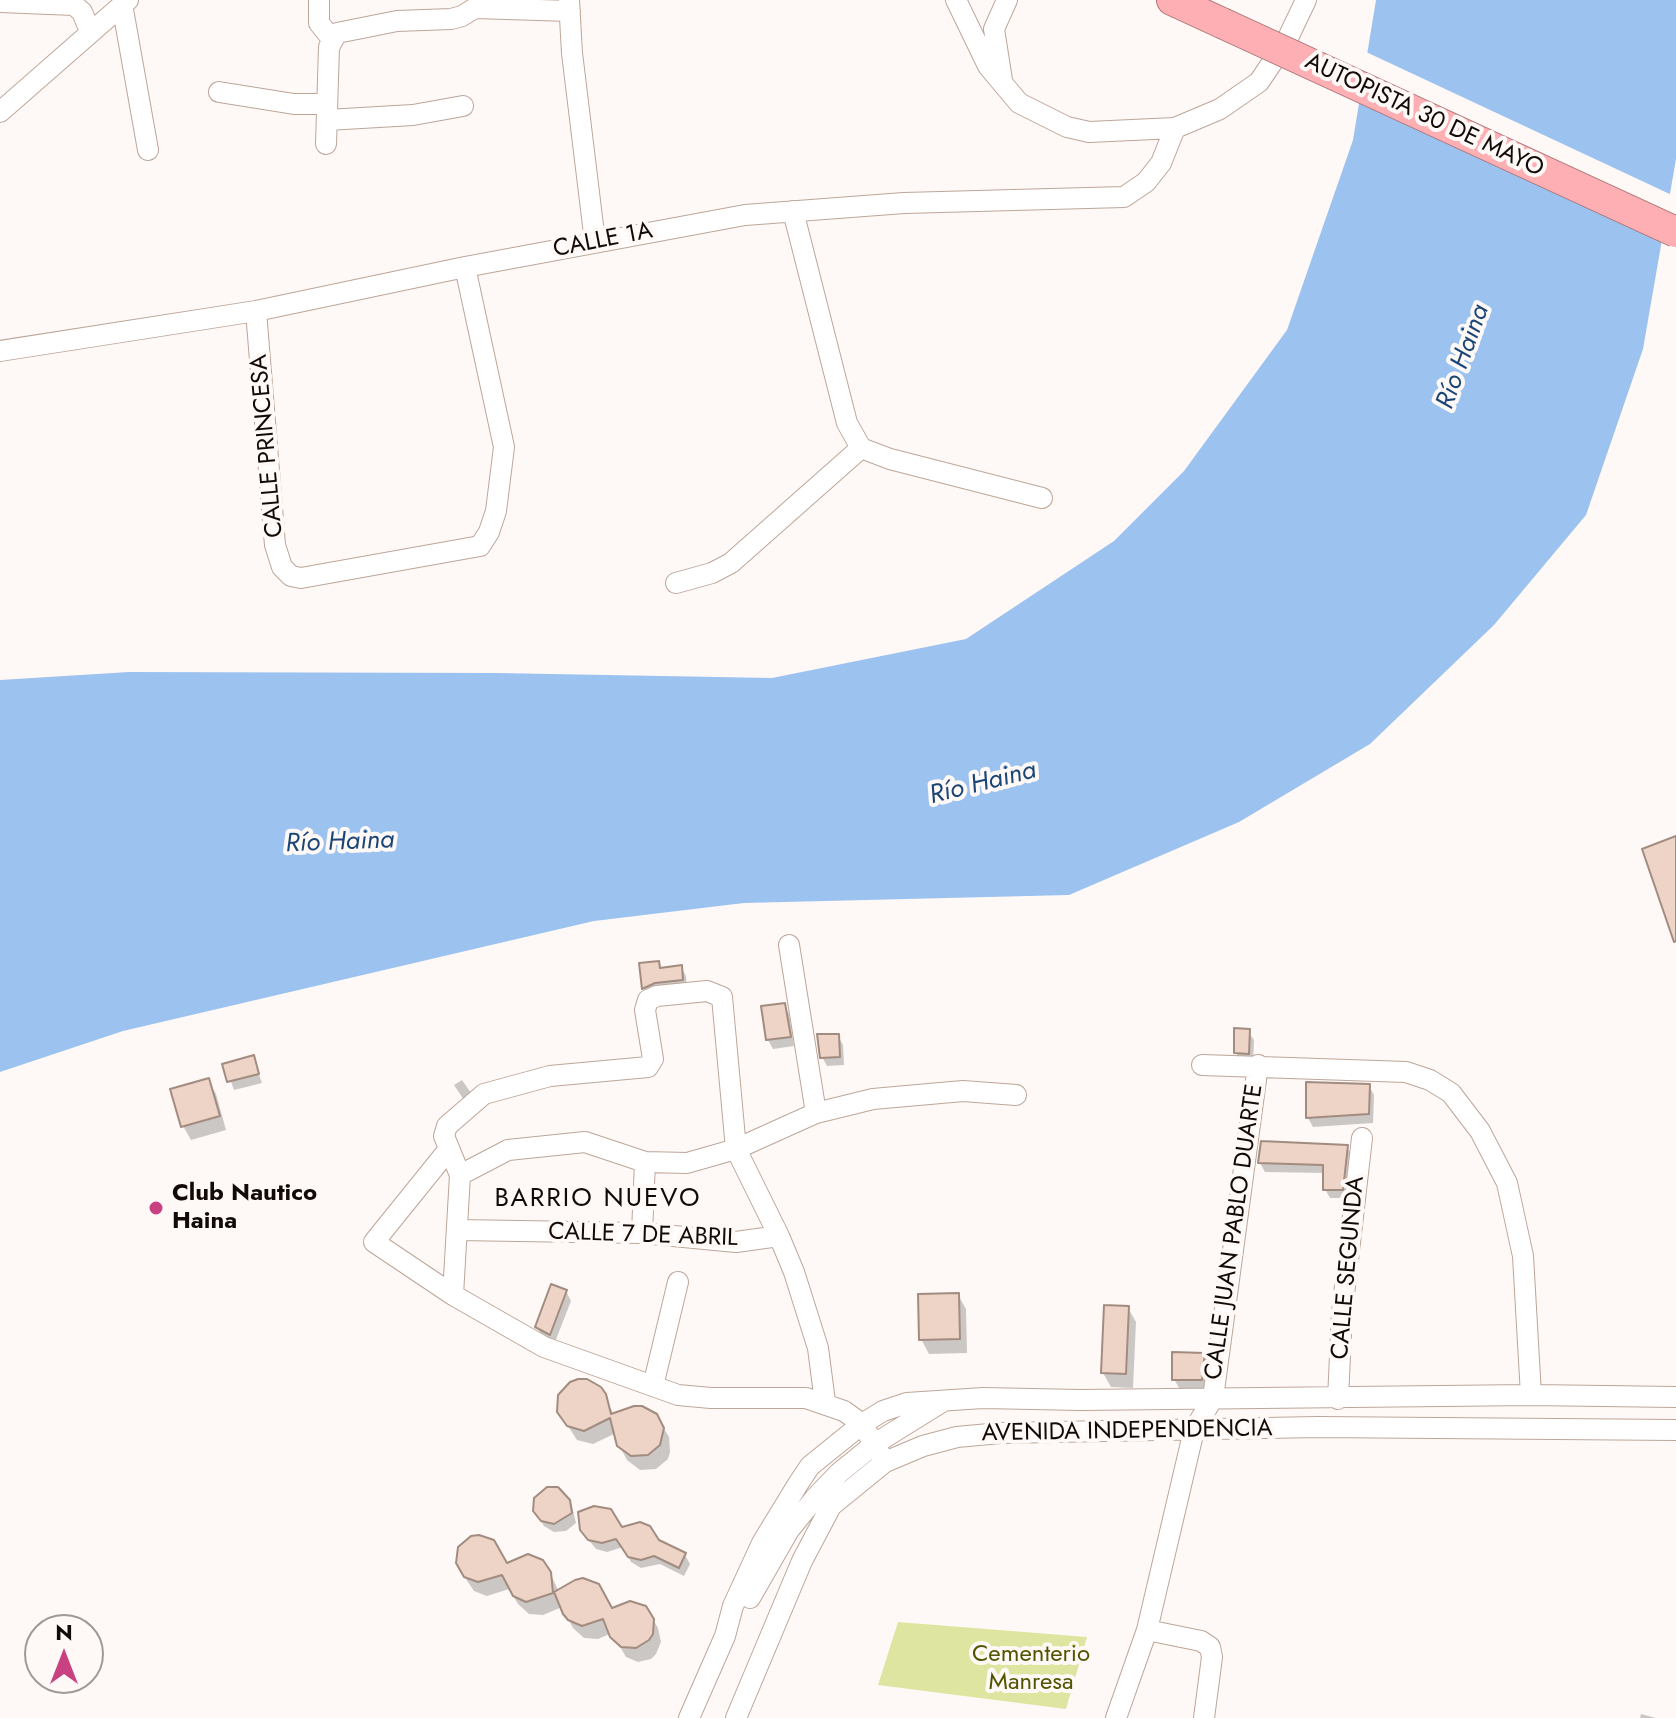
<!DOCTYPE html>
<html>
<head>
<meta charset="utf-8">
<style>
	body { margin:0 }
	#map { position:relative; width:1676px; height:1718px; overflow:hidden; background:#fef9f6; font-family:Jost,sans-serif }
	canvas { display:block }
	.north { position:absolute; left:24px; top:1614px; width:80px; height:80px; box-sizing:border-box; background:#fef9f6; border:2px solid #a09996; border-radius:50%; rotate:0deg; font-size:22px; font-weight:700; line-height:32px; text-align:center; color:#120a06 }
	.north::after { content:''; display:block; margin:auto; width:28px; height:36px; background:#c84181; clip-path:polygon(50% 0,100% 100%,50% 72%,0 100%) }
</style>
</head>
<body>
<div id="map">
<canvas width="1676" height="1718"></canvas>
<div class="north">N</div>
</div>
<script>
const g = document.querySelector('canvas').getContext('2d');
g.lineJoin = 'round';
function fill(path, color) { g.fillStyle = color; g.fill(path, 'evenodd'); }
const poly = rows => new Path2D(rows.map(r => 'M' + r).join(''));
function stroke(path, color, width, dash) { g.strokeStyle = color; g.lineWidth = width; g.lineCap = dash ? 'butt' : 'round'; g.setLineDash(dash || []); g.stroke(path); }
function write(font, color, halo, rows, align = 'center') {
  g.font = font + ' Jost,sans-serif'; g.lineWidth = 8; g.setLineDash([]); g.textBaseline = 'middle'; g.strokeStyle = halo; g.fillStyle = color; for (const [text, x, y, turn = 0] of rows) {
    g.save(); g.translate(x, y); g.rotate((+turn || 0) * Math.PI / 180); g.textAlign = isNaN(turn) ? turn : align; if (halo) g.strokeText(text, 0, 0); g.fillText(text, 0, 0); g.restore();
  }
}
fill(poly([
	[898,1622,1087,1637,1066,1709,878,1685]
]), '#dee5a1');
fill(poly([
	[1376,0,1676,0,1676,159,1643,349,1586,515,1494,625,1370,744,1239,822,1069,895,744,903,594,921,123,1031,0,1072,0,680,129,672,497,673,772,678,966,639,1114,541,1184,471,1287,330,1353,140]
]), '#9cc2f0');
fill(poly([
	[1364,51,1674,196,1666,240,1356,95]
]), '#fef9f6');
fill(poly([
	[658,963,662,970,681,967,686,976,687,989,649,997,644,988],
	[784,1005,789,1014,794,1046,773,1049,768,1040],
	[1248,1031,1254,1040,1253,1062,1241,1062,1236,1053],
	[838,1036,843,1045,844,1065,827,1066,822,1057],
	[253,1058,262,1083,234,1090,225,1065],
	[208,1080,216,1094,226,1130,191,1140,183,1126],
	[462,1080,471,1093,464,1100,454,1085],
	[1369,1086,1374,1095,1373,1123,1313,1127,1308,1118],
	[1347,1147,1352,1156,1347,1198,1330,1198,1325,1189,1325,1173,1265,1172,1260,1163],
	[566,1291,571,1301,555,1342,542,1336,537,1327],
	[958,1295,966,1309,967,1353,929,1354,921,1339],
	[1128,1308,1136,1322,1133,1388,1111,1387,1103,1373],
	[1204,1355,1209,1364,1207,1389,1179,1388,1174,1379],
	[604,1395,614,1415,660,1422,669,1437,670,1452,668,1459,656,1469,640,1470,627,1460,619,1445,616,1433,593,1444,577,1440,568,1426],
	[553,1488,566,1496,572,1506,576,1523,566,1531,554,1532,544,1526,538,1516],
	[622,1530,659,1542,685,1555,690,1564,684,1576,660,1564,641,1568,631,1562,623,1547,607,1552,596,1549,588,1539],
	[508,1565,550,1573,559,1592,602,1591,613,1610,649,1613,658,1628,661,1642,656,1654,651,1659,638,1662,626,1657,612,1633,598,1639,584,1638,573,1628,562,1607,543,1615,529,1614,518,1604,509,1589,487,1596,474,1591,460,1570],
	[1641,1714,1656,1718,1640,1718]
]), '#0003');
const building = poly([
	[1676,836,1676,941,1674,942,1642,849,1676,836],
	[659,961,660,968,682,965,683,980,655,983,642,989,639,963,659,961],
	[785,1003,791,1037,766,1040,761,1006,785,1003],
	[1234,1028,1250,1029,1249,1054,1234,1053,1234,1028],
	[817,1034,839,1034,840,1057,820,1058,817,1034],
	[254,1055,259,1074,227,1082,222,1064,254,1055],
	[209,1078,220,1116,181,1127,170,1089,209,1078],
	[1306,1082,1370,1084,1369,1114,1306,1118,1306,1082],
	[1261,1141,1348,1145,1343,1190,1323,1190,1323,1165,1258,1163,1261,1141],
	[551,1284,567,1290,550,1335,535,1327,551,1284],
	[959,1293,960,1339,919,1340,918,1294,959,1293],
	[1104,1305,1129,1306,1126,1374,1101,1373,1104,1305],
	[1172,1352,1205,1353,1202,1380,1172,1380,1172,1352],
	[578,1379,587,1379,601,1387,606,1394,611,1414,634,1406,642,1406,657,1414,664,1428,660,1445,648,1455,631,1456,617,1446,610,1418,584,1431,567,1426,557,1412,558,1395,570,1382,578,1379],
	[547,1487,558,1487,570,1500,572,1513,554,1524,541,1521,533,1511,534,1498,547,1487],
	[594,1506,611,1509,622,1527,640,1522,650,1526,659,1540,686,1553,679,1568,654,1556,641,1560,628,1557,616,1539,602,1543,588,1540,580,1530,578,1512,594,1506],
	[479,1535,494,1540,507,1563,528,1554,543,1560,551,1572,553,1593,526,1602,513,1596,502,1575,478,1582,464,1577,456,1563,458,1547,471,1536,479,1535],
	[583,1578,599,1584,612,1608,630,1601,646,1606,654,1619,653,1634,649,1640,636,1648,621,1647,610,1637,603,1619,582,1626,568,1620,563,1614,554,1592,575,1580,583,1578]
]);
fill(building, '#edd4c6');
stroke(building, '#a28b7f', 2);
const minor = poly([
	[319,0,319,23,331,38],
	[569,0,572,53,595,242],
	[956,0,988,66,1019,103,1067,127,1089,132,1175,128,1220,109,1259,82,1286,42,1306,0],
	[0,2,74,5,82,12,90,31],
	[122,4,148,150],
	[1002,80,994,29,1007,0],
	[219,92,294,104,327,104],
	[0,112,128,0],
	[327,120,413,115,463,106],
	[326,144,329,47,337,33,397,21,451,19,462,16,475,8,570,11],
	[793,211,847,423,861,448,890,459,1042,498],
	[256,311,275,545,282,567,291,576,301,578,480,546,489,532,496,511,504,447,465,267],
	[0,351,256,311,465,267,745,215,904,203,1124,197,1146,182,1161,163,1175,128],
	[676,583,712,573,731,563,861,448],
	[789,945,816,1113],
	[1202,1065,1406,1072,1430,1080,1451,1093,1480,1131,1507,1183,1523,1256,1531,1395],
	[449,1149,374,1242,453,1295,544,1347,678,1395,711,1398,806,1398,844,1411,862,1424,885,1462],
	[460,1175,508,1150,585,1142,645,1162,687,1163,736,1149,816,1113,873,1099,963,1091,1016,1095],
	[458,1230,642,1233,736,1242,779,1236],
	[642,1233,645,1162],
	[453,1295,460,1175,444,1136,447,1126,484,1094,550,1076,648,1067,653,1059,645,1010,648,1000,657,996,707,991,722,997,736,1149,779,1236,794,1272,818,1348,825,1402],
	[653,1386,678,1282],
	[1338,1399,1342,1312,1362,1138],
	[750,1598,789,1530,815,1498,839,1473,876,1443,942,1402],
	[1147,1630,1201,1641,1210,1647,1212,1657,1204,1718],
	[689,1718,725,1636,733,1606,762,1543,798,1484,810,1466,862,1424,883,1411,907,1403,983,1398,1080,1400,1531,1395,1676,1397],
	[736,1718,802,1561,831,1506,885,1462,923,1446,957,1437,1000,1433,1318,1427,1676,1430],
	[1116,1718,1147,1630,1194,1430,1213,1398,1258,1065]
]);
const highway = poly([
	[1172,0,1222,23]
]);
stroke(minor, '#bda699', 22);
stroke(highway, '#ab7576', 32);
stroke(minor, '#fff', 20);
stroke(highway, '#fdafb3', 30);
const highwayBridge = poly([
	[1222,23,1676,232]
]);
stroke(highwayBridge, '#ab7576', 32, []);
stroke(highwayBridge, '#fdafb3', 30);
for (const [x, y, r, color] of [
	[156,1208,8,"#c84181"]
]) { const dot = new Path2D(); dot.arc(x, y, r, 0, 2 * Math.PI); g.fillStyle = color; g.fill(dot); stroke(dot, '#fef9f6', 3); }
write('24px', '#120a06', '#fef9f6', [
	["AUTOPISTA 30 DE MAYO",1424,116,25],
	["CALLE 1A",603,241,-11],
	["CALLE PRINCESA",268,446,-95],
	["CALLE JUAN PABLO DUARTE",1235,1232,-82],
	["CALLE 7 DE ABRIL",643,1236,2],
	["CALLE SEGUNDA",1349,1268,-85],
	["AVENIDA INDEPENDENCIA",1127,1432,-1]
]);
write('bold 24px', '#120a06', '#fef9f6', [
	["Club Nautico",172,1194],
	["Haina",172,1222]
], 'left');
write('24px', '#515501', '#fef9f6', [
	["Cementerio",1031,1655],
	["Manresa",1031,1683]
]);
write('italic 26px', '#1b4576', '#fef9f6', [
	["Río Haina",1464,357,-70],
	["Río Haina",983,784,-14],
	["Río Haina",340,843,-2]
]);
g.letterSpacing = '2px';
write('26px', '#120a06', '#fef9f6', [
	["BARRIO NUEVO",598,1200]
]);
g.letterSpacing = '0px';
</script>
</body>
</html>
